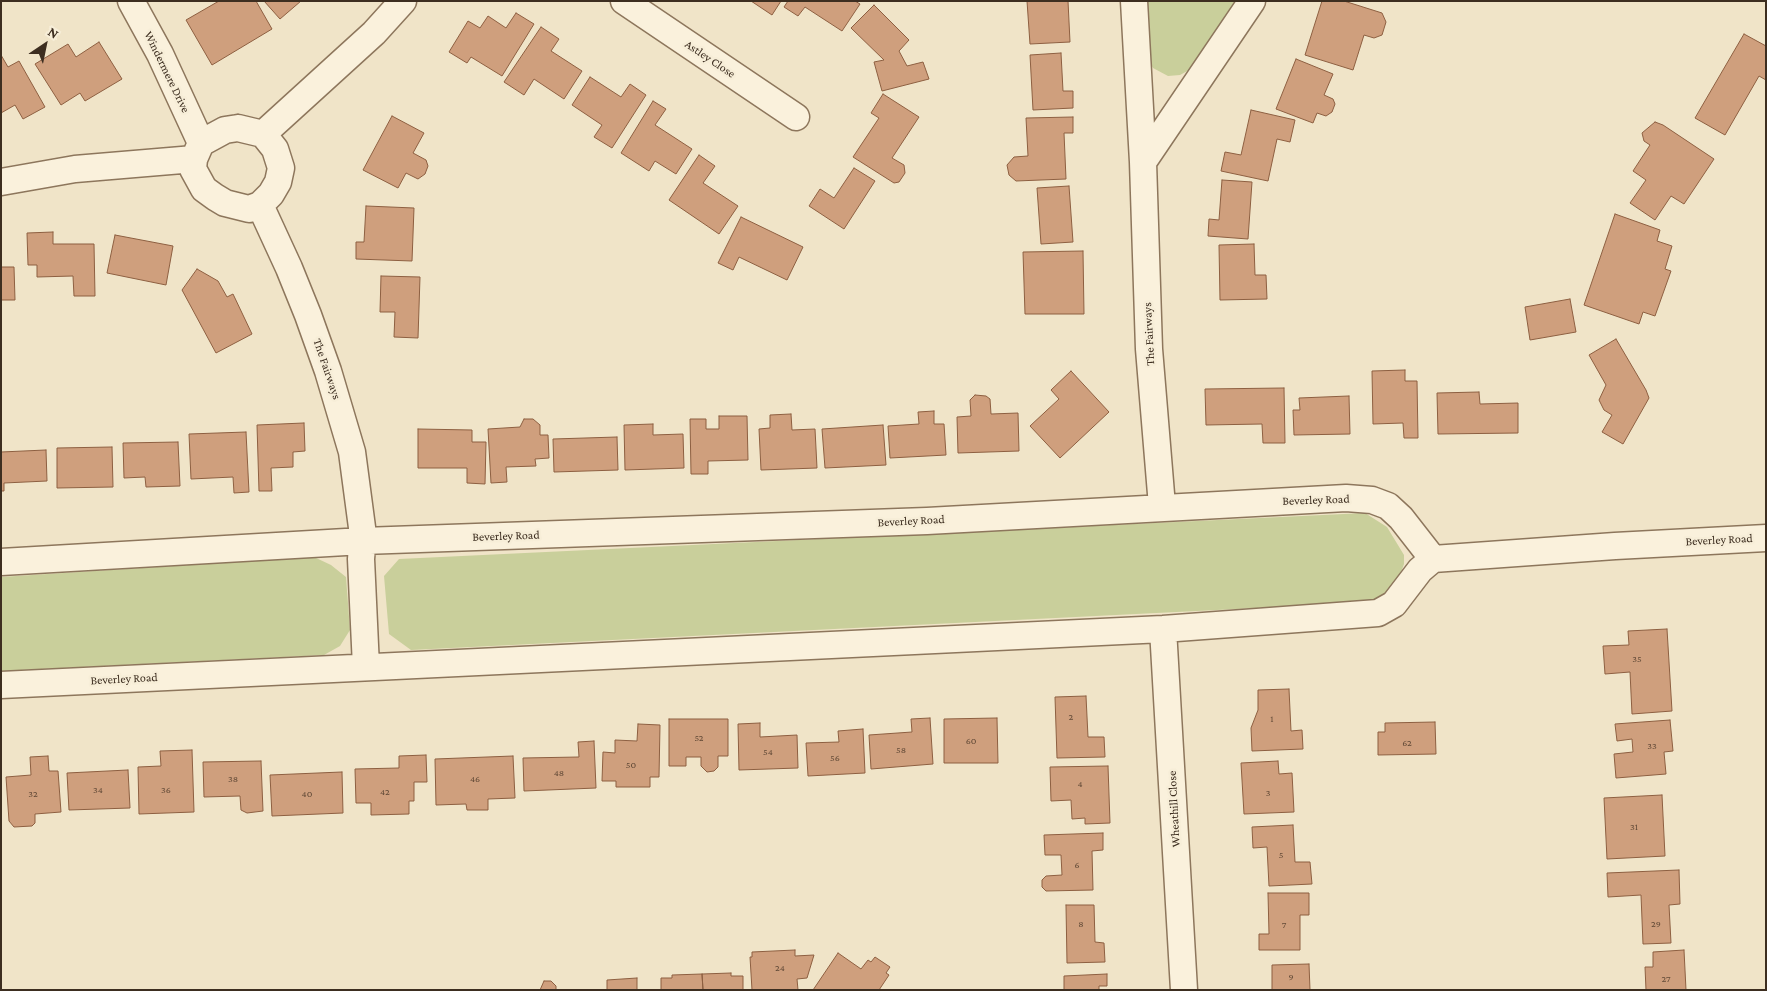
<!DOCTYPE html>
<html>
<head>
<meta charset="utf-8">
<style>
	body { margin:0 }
	#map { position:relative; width:1767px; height:991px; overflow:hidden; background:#f0e4c8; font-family:"Crimson Pro",serif }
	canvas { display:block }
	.frame { position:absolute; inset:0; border:2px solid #3d2e20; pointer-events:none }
	.north { position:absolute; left:20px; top:20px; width:50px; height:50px; -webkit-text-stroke:4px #f7eed8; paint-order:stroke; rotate:34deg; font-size:14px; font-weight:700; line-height:20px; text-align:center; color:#3d2e20 }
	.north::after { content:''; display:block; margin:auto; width:18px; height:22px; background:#3d2e20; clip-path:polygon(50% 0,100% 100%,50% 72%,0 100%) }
</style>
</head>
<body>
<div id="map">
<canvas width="1767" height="991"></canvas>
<div class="frame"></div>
<div class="north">N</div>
</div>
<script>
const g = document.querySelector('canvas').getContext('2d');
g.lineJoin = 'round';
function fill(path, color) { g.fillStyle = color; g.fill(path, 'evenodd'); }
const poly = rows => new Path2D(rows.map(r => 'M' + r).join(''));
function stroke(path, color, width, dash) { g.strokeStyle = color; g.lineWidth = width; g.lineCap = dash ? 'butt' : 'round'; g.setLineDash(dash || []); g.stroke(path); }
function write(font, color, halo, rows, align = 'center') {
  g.font = font + ' "Crimson Pro",serif'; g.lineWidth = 5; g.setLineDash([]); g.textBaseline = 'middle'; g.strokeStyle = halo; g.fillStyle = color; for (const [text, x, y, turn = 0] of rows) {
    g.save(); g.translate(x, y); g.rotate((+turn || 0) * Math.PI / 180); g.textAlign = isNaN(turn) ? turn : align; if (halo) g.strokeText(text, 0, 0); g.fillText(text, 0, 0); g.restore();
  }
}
fill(poly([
	[1145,1,1238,1,1191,69,1180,75,1168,76,1153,68,1149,61],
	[1365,513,1387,527,1404,555,1404,564,1397,583,1378,602,411,650,389,634,384,576,399,559],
	[314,557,331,565,346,577,350,630,340,646,324,655,1,671,1,577]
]), '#c9cf9b');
const building = poly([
	[219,1,256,1,272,29,212,65,186,20,219,1],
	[264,1,301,1,280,19,264,1],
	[751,1,781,1,772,15,751,1],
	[788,1,855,1,860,4,842,31,805,7,798,16,784,7,788,1],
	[1027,1,1068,1,1070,42,1030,44,1027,1],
	[1322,1,1344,1,1382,13,1386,22,1382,35,1374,38,1364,35,1353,70,1305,55,1322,1],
	[874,5,909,40,899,51,907,66,923,62,929,79,882,91,874,62,884,60,851,28,874,5],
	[516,13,534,24,502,76,471,57,467,63,449,52,468,21,480,28,488,16,506,28,516,13],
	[541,27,559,39,551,51,582,71,564,99,534,79,524,95,504,82,541,27],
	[1744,34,1766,46,1766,80,1759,76,1725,135,1695,118,1744,34],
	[99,42,122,79,85,101,80,93,61,105,35,64,68,44,76,57,99,42],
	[1061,53,1063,91,1073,91,1073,108,1033,110,1030,55,1061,53],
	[1,55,8,67,19,61,45,107,23,119,15,105,1,113,1,55],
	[1296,59,1333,74,1324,95,1333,99,1335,104,1332,112,1326,116,1317,113,1313,123,1276,109,1296,59],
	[590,77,621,97,630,84,646,95,612,148,594,137,602,125,572,105,590,77],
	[883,94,919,117,892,158,904,165,905,173,899,182,894,183,853,157,879,118,871,113,883,94],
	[653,101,666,109,655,125,692,149,676,174,655,161,649,171,621,153,653,101],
	[1251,110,1295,120,1290,142,1277,139,1268,181,1221,171,1225,152,1241,155,1251,110],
	[392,116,424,133,413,153,426,160,428,166,425,174,418,179,406,173,398,188,363,170,392,116],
	[1073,117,1073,133,1064,133,1066,179,1016,181,1009,175,1007,165,1014,157,1028,156,1026,118,1073,117],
	[1655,122,1663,125,1714,159,1684,204,1671,196,1655,220,1630,203,1646,180,1633,171,1650,145,1644,141,1642,133,1655,122],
	[699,155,715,166,703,183,738,206,719,234,669,200,699,155],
	[854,168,875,181,844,229,809,206,820,189,834,198,854,168],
	[1222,180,1252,182,1248,239,1208,236,1209,219,1219,220,1222,180],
	[1069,186,1073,242,1041,244,1037,188,1069,186],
	[366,206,414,208,412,261,356,259,356,242,364,242,366,206],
	[1615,214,1660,230,1657,241,1672,246,1665,269,1671,271,1655,316,1643,312,1639,324,1584,305,1615,214],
	[741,217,803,247,787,280,739,257,733,270,718,263,741,217],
	[53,232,53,244,94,244,95,296,74,296,73,276,37,277,37,265,28,265,27,233,53,232],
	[115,235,173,246,166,285,107,273,115,235],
	[1254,244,1255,275,1266,275,1267,299,1220,300,1219,245,1254,244],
	[1083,251,1084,314,1025,314,1023,252,1083,251],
	[1,267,14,267,15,300,1,300,1,267],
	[197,269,218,281,227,297,233,294,252,334,216,353,182,290,197,269],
	[381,276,420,277,418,338,394,337,395,312,380,312,381,276],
	[1570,299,1576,332,1530,340,1525,307,1570,299],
	[1616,339,1646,390,1649,398,1623,444,1602,432,1612,415,1604,410,1599,400,1606,385,1589,355,1616,339],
	[1405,370,1405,381,1417,381,1418,438,1404,438,1403,423,1373,424,1372,371,1405,370],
	[1071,371,1109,412,1060,458,1030,426,1059,399,1051,390,1071,371],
	[1284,388,1285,443,1263,443,1262,424,1206,425,1205,389,1284,388],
	[1479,392,1480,404,1518,403,1518,433,1438,434,1437,393,1479,392],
	[975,395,986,396,990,399,991,414,1018,413,1019,451,958,453,957,417,971,416,970,400,975,395],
	[1349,396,1350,434,1294,435,1293,410,1300,410,1299,398,1349,396],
	[934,411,934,424,944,424,946,455,890,458,888,426,919,424,918,412,934,411],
	[791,414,792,430,815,429,817,468,761,470,759,429,770,428,770,415,791,414],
	[719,416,747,416,748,460,708,461,708,474,691,474,690,419,706,419,706,429,719,429,719,416],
	[524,419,533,419,540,425,540,435,548,435,549,458,535,459,536,466,506,467,507,482,491,483,488,429,520,427,524,419],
	[304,423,305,451,293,452,293,467,271,468,272,491,259,491,257,425,304,423],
	[653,424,653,435,683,434,684,468,625,470,624,425,653,424],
	[883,425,886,465,825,468,822,429,883,425],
	[418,429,472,430,472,442,486,442,485,484,467,483,467,468,418,468,418,429],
	[246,432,249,492,234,493,233,477,191,479,189,434,246,432],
	[617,437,618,470,554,472,553,439,617,437],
	[178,442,180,486,146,487,145,477,124,478,123,443,178,442],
	[112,447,113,487,57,488,57,448,112,447],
	[46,450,47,481,4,483,4,491,1,491,1,452,46,450],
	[1667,629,1672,711,1632,714,1630,672,1605,674,1603,646,1629,645,1628,631,1667,629],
	[1289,689,1291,731,1302,730,1303,749,1252,751,1251,728,1258,710,1258,690,1289,689],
	[1086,696,1088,737,1104,737,1105,757,1057,758,1055,697,1086,696],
	[930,718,933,764,871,769,869,735,912,732,911,719,930,718],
	[997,718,998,763,944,763,944,719,997,718],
	[669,719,728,719,728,756,718,756,718,767,714,771,707,772,701,766,701,757,686,757,686,766,669,766,669,719],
	[1670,720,1673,751,1664,752,1666,774,1616,778,1614,754,1633,752,1632,739,1617,741,1615,724,1670,720],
	[1435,722,1436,754,1378,755,1378,732,1385,732,1385,723,1435,722],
	[760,723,760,737,797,735,798,768,739,770,738,724,760,723],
	[638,724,660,725,659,777,650,777,650,787,616,787,616,781,602,781,603,752,615,753,615,740,637,741,638,724],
	[863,729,865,773,808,776,806,743,839,742,838,731,863,729],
	[594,741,596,788,524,791,523,758,579,757,578,742,594,741],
	[192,750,194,812,139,814,138,767,161,766,160,751,192,750],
	[426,755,427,782,414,782,414,801,409,801,409,814,371,815,371,803,356,803,355,769,399,768,399,756,426,755],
	[48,756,49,771,58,771,61,812,35,814,35,823,32,826,14,827,9,821,6,777,31,775,30,757,48,756],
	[513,756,515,798,488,799,488,810,467,810,466,804,436,805,435,759,513,756],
	[261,761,263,811,247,813,241,810,240,796,204,797,203,762,261,761],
	[1278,761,1279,774,1292,773,1294,812,1244,814,1241,763,1278,761],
	[1108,766,1110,823,1085,824,1085,818,1072,819,1071,800,1051,801,1050,767,1108,766],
	[128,770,130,808,69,810,67,773,128,770],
	[342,772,343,813,272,816,270,775,342,772],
	[1662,795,1665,856,1607,859,1604,798,1662,795],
	[1293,825,1295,862,1310,862,1312,884,1269,886,1267,847,1253,848,1252,827,1293,825],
	[1103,833,1103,850,1092,851,1093,890,1046,891,1042,887,1042,880,1046,876,1062,875,1061,855,1045,855,1044,835,1103,833],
	[1679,870,1680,904,1669,905,1671,943,1643,944,1641,895,1608,897,1607,873,1679,870],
	[1268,893,1309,893,1309,915,1300,915,1300,950,1259,950,1259,934,1269,934,1268,893],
	[1066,905,1094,905,1095,942,1104,943,1105,962,1067,963,1066,905],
	[795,950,795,956,814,955,807,978,797,979,798,990,752,990,750,957,752,957,752,952,795,950],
	[1684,950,1686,990,1646,990,1645,967,1653,967,1653,952,1684,950],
	[838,953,861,969,868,960,871,962,875,957,890,967,886,973,889,975,879,990,813,990,838,953],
	[1309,964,1310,990,1272,990,1272,965,1309,964],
	[731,973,731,976,743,976,743,990,703,990,702,974,731,973],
	[702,974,703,990,661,990,661,978,672,978,672,975,702,974],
	[1107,974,1107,986,1099,986,1099,990,1064,990,1064,976,1107,974],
	[637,978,637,990,607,990,607,980,637,978],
	[544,981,551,981,556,986,556,990,540,990,544,981]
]);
fill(building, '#cf9f7d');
stroke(building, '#8d5f41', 1);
const street = poly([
	[131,1,160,54,201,143],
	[624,1,796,117],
	[1134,1,1143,162,1149,349,1162,506],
	[238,128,263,134,275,149,281,168,278,182,271,194,260,205,249,209,225,203,215,197,204,189,193,169,194,159,201,143,225,130,238,128],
	[263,134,374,33,403,1],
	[1143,162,1252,1],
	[1,182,75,169,194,159],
	[260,205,289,268,308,315,328,371,352,452,363,535,361,559,366,667],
	[1,562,363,541,927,521,1346,498,1372,500,1388,506,1401,518,1433,559],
	[1163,629,1184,990],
	[1,685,1163,629,1378,613,1394,604,1420,570,1433,559,1615,546,1766,538]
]);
stroke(street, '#8d765c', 29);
stroke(street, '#faf1dc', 26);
write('10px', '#624a37', null, [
	["35",1637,659],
	["2",1071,717],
	["1",1272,719],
	["52",699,738],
	["60",971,741],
	["62",1407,743],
	["33",1652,746],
	["58",901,750],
	["54",768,752],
	["56",835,758],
	["50",631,765],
	["48",559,773],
	["38",233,779],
	["46",475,779],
	["4",1080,784],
	["34",98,790],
	["36",166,790],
	["42",385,792],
	["3",1268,793],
	["32",33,794],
	["40",307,794],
	["31",1634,827],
	["5",1281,855],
	["6",1077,865],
	["8",1081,924],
	["29",1656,924],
	["7",1284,925],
	["24",780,968],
	["9",1291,977],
	["27",1666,979]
]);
write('12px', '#3d2e20', '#f7eed8', [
	["Astley Close",710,59,34],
	["Windermere Drive",167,72,64],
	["The Fairways",1149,334,-93],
	["The Fairways",327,369,71],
	["Beverley Road",1316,500,-2],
	["Beverley Road",911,521,-3],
	["Beverley Road",506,536,-2],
	["Beverley Road",1719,540,-3],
	["Beverley Road",124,679,-3],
	["Wheathill Close",1174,809,-93]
]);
</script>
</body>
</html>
